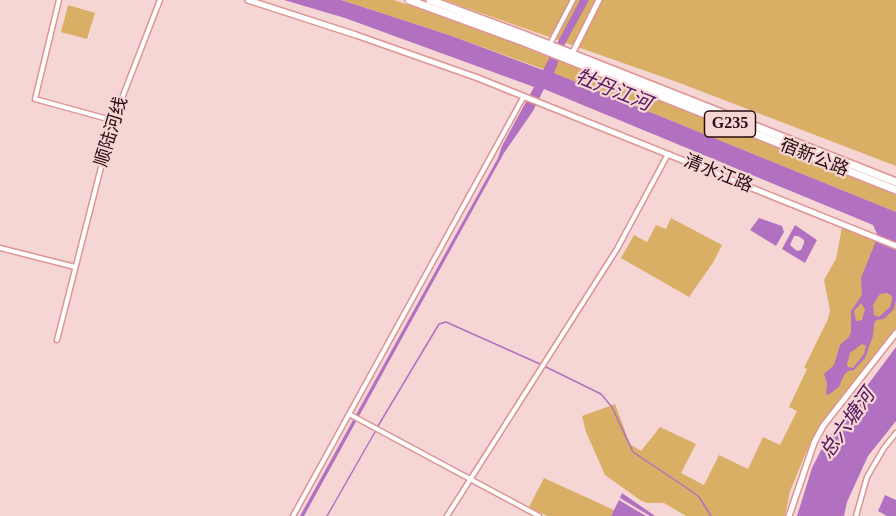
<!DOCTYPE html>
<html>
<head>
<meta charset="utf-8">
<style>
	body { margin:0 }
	canvas { display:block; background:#f6d6d5 }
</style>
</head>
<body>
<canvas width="896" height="516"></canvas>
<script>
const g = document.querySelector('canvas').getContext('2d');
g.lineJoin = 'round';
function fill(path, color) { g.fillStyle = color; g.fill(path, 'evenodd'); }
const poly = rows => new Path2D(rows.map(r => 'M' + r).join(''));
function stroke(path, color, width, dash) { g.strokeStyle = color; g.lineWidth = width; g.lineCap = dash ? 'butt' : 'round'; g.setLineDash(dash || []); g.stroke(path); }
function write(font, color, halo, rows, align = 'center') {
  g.font = font + ' "Times New Roman","Noto Sans SC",serif'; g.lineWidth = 4.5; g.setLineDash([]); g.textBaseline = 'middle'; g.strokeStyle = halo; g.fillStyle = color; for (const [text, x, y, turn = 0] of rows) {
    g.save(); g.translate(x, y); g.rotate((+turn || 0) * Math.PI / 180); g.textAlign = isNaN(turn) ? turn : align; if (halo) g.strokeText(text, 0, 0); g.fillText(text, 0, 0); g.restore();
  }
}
fill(poly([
	[341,0,394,0,496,36,896,195,896,212,554,73,449,35],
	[444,0,896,0,896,166,677,82],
	[68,5,95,13,87,39,61,32],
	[671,218,722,245,714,261,689,297,621,258,634,235,647,242,656,225,666,229],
	[842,227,896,248,896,330,820,428,811,441,790,491,785,516,686,516,664,503,647,503,640,500,605,475,586,432,582,416,615,404,630,444,641,451,660,427,696,444,681,473,704,485,719,455,748,469,763,437,780,445,797,411,789,407,807,369,804,368,828,319,830,310,824,280,836,259],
	[544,478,614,510,611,516,547,516,529,507]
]), '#d9af65');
fill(poly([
	[284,0,341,0,449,35,543,70,580,0,589,0,565,44,554,73,896,212,896,300,894,309,884,319,876,320,874,324,873,336,865,358,854,370,848,371,844,375,839,387,828,395,826,394,827,383,824,374,834,365,840,345,849,337,851,332,851,311,862,295,861,278,878,236,873,225,544,89,533,111,504,153,304,516,300,516,498,158,502,146,534,87,345,18],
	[887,293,892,296,892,299,890,307,879,317,874,315,873,305,880,294],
	[861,303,865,309,862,320,856,321,854,311],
	[862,344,866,346,864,354,853,368,848,367,847,365,850,353],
	[759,218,782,226,784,232,776,246,750,230],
	[795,225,817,240,805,263,782,249],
	[794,236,798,236,804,240,804,243,801,250,797,251,790,245],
	[896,347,896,421,868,456,847,502,844,516,797,516,812,468,825,442],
	[622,493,655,516,650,516,620,498],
	[885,495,896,500,896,516,887,516,878,511],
	[619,500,634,509,646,516,611,516]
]), '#b271c0');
stroke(poly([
	[546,367,601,394,612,407,633,452,690,490,699,497,711,516],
	[378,426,439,324,446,322,540,364],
	[327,516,375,432]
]), '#b271c0', 1.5);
const street = poly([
	[59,0,35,99,104,118,114,118],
	[550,44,573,0],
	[0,248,75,267],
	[57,340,112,124,160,0],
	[349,414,539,516],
	[293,516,524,96],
	[447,516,617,249,668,154],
	[856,516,867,477,884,448,896,433]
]);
const secondary = poly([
	[248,0,356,35,478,78,896,246],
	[572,54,599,0],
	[789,516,814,443,823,426,896,333]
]);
const highway = poly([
	[409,0,524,42,896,190],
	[430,0,527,36,896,182]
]);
stroke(street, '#dd9493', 7);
stroke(secondary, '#dd9493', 8);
stroke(highway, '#dd9493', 10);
stroke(street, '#fff', 4);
stroke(secondary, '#fff', 5);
stroke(highway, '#fff', 7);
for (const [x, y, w] of [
	[730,124,51]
]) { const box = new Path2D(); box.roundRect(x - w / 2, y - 13, w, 26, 4.5); g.fillStyle = '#f6d6d5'; g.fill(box); stroke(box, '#270d0d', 1.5); }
write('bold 16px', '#270d0d', null, [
	["G235",730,124]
]);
write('18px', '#270d0d', '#f6d6d5', [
	["顺陆河线",112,132,-73],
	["宿新公路",814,158,22],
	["清水江路",718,174,22]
]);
write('italic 20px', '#51145d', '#f6d6d5', [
	["牡丹江河",613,91,22],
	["总六塘河",848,424,-55]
]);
</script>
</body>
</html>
